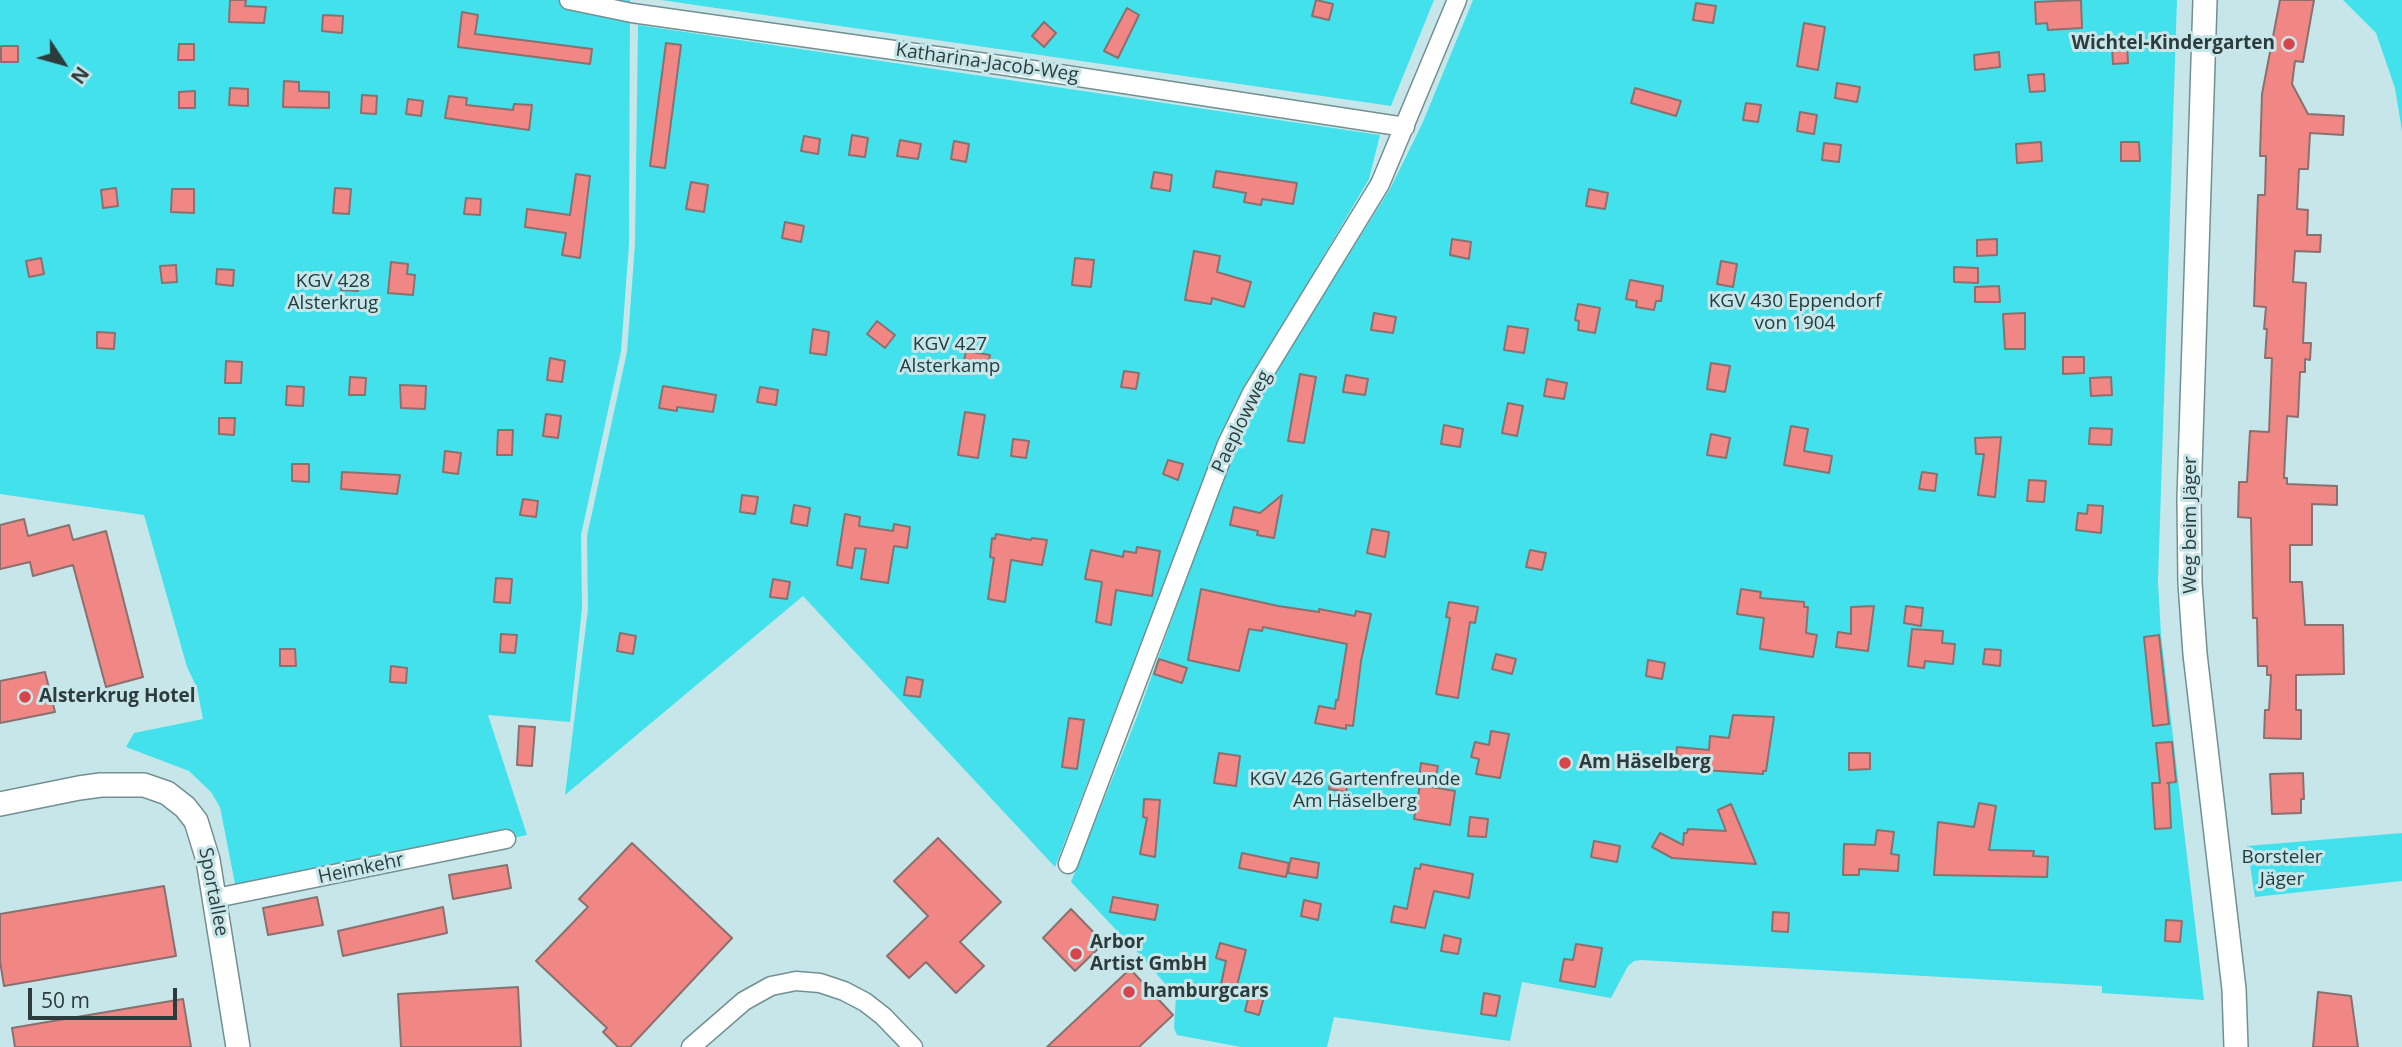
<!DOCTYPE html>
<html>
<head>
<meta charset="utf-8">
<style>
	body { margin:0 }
	#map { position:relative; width:2402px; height:1047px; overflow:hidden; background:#c7e6e9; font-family:"Open Sans",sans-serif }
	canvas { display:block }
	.north { position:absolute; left:28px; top:28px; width:70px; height:70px; -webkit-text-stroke:5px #c7e6e9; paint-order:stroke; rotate:126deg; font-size:19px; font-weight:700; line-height:28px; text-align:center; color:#2e3b3c }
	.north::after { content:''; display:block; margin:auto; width:24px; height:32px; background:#2e3b3c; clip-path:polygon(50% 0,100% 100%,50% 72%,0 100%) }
	.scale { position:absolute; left:28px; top:988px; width:149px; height:32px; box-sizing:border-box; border:4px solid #2e3b3c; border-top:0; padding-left:9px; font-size:21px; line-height:24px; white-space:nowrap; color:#2e3b3c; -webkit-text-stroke:5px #c7e6e9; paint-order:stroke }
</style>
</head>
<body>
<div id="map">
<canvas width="2402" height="1047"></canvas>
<div class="north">N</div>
<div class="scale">50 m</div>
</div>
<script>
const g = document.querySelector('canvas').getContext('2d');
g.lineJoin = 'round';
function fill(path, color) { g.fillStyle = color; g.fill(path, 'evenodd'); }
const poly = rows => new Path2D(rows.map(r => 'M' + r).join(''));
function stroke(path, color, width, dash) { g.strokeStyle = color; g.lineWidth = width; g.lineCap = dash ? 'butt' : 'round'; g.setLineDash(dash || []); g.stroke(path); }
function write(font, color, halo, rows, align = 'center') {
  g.font = font + ' "Open Sans",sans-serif'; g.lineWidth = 6; g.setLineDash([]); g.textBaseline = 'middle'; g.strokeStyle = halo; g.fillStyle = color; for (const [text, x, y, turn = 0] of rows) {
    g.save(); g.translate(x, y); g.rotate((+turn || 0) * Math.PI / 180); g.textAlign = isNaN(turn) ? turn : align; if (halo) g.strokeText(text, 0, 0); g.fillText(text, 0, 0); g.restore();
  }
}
fill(poly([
	[0,0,630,0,629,244,621,351,581,535,582,608,570,722,488,715,527,835,237,894,220,807,211,792,189,771,126,747,134,733,203,719,197,688,187,667,144,515,0,494],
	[661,0,1434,0,1391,106],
	[1473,0,2177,0,2158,581,2161,635,2204,1000,2102,993,2102,986,1641,960,1634,961,1628,966,1611,998,1522,982,1510,1041,1334,1017,1327,1047,1241,1047,1177,1035,1174,1028,1176,996,1140,955,1071,882,1137,717,1231,454,1260,396,1390,189,1423,122],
	[2343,0,2402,0,2402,131,2395,88,2376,33],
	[638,25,1380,135,1369,179,1244,391,1218,442,1055,867,803,596,565,795,588,609,587,536,627,352,635,244],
	[2402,833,2402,881,2255,897,2247,846]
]), '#43e1ec');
const building = poly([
	[230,0,246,0,245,6,266,7,264,23,229,22,230,0],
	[1316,0,1333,4,1329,20,1312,16,1316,0],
	[2081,0,2082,28,2048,30,2047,23,2036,24,2035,2,2081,0],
	[2280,0,2314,0,2303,62,2295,61,2292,84,2308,114,2344,116,2343,135,2310,133,2308,169,2299,169,2297,209,2308,210,2307,235,2321,235,2320,252,2295,251,2293,282,2306,283,2303,343,2311,343,2310,360,2305,359,2305,372,2300,372,2298,417,2287,416,2284,478,2287,478,2287,484,2337,486,2337,505,2312,504,2312,545,2290,545,2290,582,2302,582,2305,625,2343,625,2344,674,2296,675,2296,710,2301,710,2301,739,2264,738,2265,710,2269,710,2271,675,2267,675,2267,666,2258,666,2257,618,2253,618,2251,518,2238,517,2239,482,2247,482,2250,431,2269,432,2272,358,2265,358,2267,329,2264,329,2266,307,2254,306,2258,195,2265,195,2266,156,2260,156,2262,94,2280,0],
	[1696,3,1716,6,1713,23,1693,20,1696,3],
	[1127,8,1139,15,1118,58,1104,51,1127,8],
	[462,12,478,15,475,34,592,49,590,64,458,47,462,12],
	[323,15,343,16,342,33,322,31,323,15],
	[1044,22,1056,33,1044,47,1032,36,1044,22],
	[1804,23,1825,27,1818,70,1797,66,1804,23],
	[666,43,681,45,665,168,650,166,666,43],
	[179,44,194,44,194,60,178,60,179,44],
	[2127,45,2128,63,2113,64,2112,46,2127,45],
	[1,46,18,46,18,62,1,62,1,46],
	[1999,52,2000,67,1975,70,1974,55,1999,52],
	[2044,74,2045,91,2030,92,2028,75,2044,74],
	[284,81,299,82,299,91,329,92,329,108,283,107,284,81],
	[1837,83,1860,87,1857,102,1835,98,1837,83],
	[230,88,248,89,248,106,229,105,230,88],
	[1635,88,1681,101,1676,116,1631,103,1635,88],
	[195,91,195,108,179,108,179,92,195,91],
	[362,95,377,96,376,114,361,113,362,95],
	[449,96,467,98,466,105,513,110,514,104,532,105,529,130,445,118,449,96],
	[408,99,423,101,421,116,406,114,408,99],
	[1746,103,1761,105,1758,122,1743,120,1746,103],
	[1800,112,1817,115,1814,134,1797,131,1800,112],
	[852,135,868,138,865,157,849,155,852,135],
	[804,136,820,139,818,154,801,151,804,136],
	[900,140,921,144,918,159,897,156,900,140],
	[954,141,969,144,966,162,951,159,954,141],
	[2041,142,2042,161,2017,163,2016,144,2041,142],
	[2121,142,2139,142,2140,161,2121,161,2121,142],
	[1824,143,1841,145,1839,162,1822,160,1824,143],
	[1216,171,1297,183,1293,204,1262,199,1261,205,1244,202,1246,193,1213,187,1216,171],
	[1154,172,1172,175,1170,191,1151,188,1154,172],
	[576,174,590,176,580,258,562,255,566,233,525,227,527,209,570,215,576,174],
	[691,182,708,185,704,212,686,209,691,182],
	[116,188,118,206,103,208,101,190,116,188],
	[335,188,351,189,349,214,333,213,335,188],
	[172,189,194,189,194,213,171,212,172,189],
	[1589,189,1608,193,1605,209,1586,206,1589,189],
	[466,198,481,199,480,215,464,214,466,198],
	[785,222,804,226,801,242,782,238,785,222],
	[1452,239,1471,242,1469,259,1450,255,1452,239],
	[1997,239,1997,255,1977,256,1977,240,1997,239],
	[1194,251,1220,256,1217,272,1251,282,1244,307,1212,298,1211,304,1185,300,1194,251],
	[41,258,44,274,29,277,26,261,41,258],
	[1075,258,1094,260,1091,287,1072,285,1075,258],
	[1721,261,1737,264,1733,287,1717,284,1721,261],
	[391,262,408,264,407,274,415,275,413,295,388,293,391,262],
	[176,265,177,282,162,283,160,266,176,265],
	[1954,267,1978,268,1978,283,1954,282,1954,267],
	[217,269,234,270,233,286,216,284,217,269],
	[342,273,359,275,358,291,341,290,342,273],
	[1630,280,1663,286,1661,301,1656,301,1654,310,1636,307,1637,301,1626,299,1630,280],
	[1999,286,2000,302,1975,302,1975,287,1999,286],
	[1578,304,1600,308,1595,333,1578,330,1579,321,1575,320,1578,304],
	[1374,313,1396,317,1393,333,1371,330,1374,313],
	[2025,313,2025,349,2005,349,2003,314,2025,313],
	[877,321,895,335,885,348,867,334,877,321],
	[1508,326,1528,329,1524,353,1504,350,1508,326],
	[813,329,829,332,826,355,810,353,813,329],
	[97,332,115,333,114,349,97,348,97,332],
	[966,351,990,355,987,371,963,367,966,351],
	[2063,357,2084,357,2084,373,2063,374,2063,357],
	[550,358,565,361,562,382,547,380,550,358],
	[226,361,242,362,241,383,225,383,226,361],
	[1711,363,1730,366,1725,392,1707,389,1711,363],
	[1124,371,1139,373,1136,389,1121,387,1124,371],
	[1300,374,1316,377,1304,443,1288,441,1300,374],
	[1346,375,1368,379,1365,395,1343,392,1346,375],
	[350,377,366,378,365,395,349,395,350,377],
	[2111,377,2112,395,2091,396,2090,378,2111,377],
	[1547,379,1567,383,1564,399,1544,396,1547,379],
	[400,385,426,386,425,409,401,408,400,385],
	[287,386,304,387,303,406,286,405,287,386],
	[663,386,716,395,713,412,677,407,677,411,659,408,663,386],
	[760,387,778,390,776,405,757,402,760,387],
	[1508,403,1523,406,1517,436,1502,433,1508,403],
	[965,412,985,415,978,458,958,455,965,412],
	[546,414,561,416,558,438,543,436,546,414],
	[219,418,235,418,234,435,219,434,219,418],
	[1444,425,1463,429,1460,447,1441,444,1444,425],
	[1791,426,1808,429,1804,451,1832,456,1829,473,1784,465,1791,426],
	[2090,428,2112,429,2111,445,2089,444,2090,428],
	[498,430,513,430,512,455,497,455,498,430],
	[1711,434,1730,438,1726,458,1707,455,1711,434],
	[2001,437,1995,497,1978,495,1984,454,1976,454,1975,438,2001,437],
	[1013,439,1029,441,1026,458,1011,456,1013,439],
	[445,451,461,453,458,474,443,472,445,451],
	[1168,460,1183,464,1178,480,1163,474,1168,460],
	[292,464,309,464,309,482,292,481,292,464],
	[342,472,400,475,397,494,341,489,342,472],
	[1922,472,1937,474,1935,491,1919,489,1922,472],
	[2029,480,2046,481,2044,502,2027,501,2029,480],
	[742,495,758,497,755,514,740,512,742,495],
	[1282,495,1274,538,1257,535,1258,531,1230,525,1234,507,1260,513,1282,495],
	[523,499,538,501,536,517,520,515,523,499],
	[794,505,810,508,807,526,791,523,794,505],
	[2088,505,2103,506,2101,533,2076,530,2078,513,2087,514,2088,505],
	[845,514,860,517,859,526,893,531,894,524,910,527,907,548,894,546,888,583,861,579,866,549,855,548,852,568,837,565,845,514],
	[24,519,28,536,69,525,73,540,106,531,143,677,106,687,73,565,33,576,30,562,0,569,0,525,24,519],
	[1372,529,1389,532,1385,557,1367,553,1372,529],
	[996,534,1031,540,1032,538,1047,540,1042,565,1011,560,1005,602,988,599,994,558,990,557,992,538,995,539,996,534],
	[1137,547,1160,551,1152,596,1116,590,1111,625,1096,622,1102,582,1085,579,1091,550,1123,557,1124,551,1136,553,1137,547],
	[1530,550,1546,553,1542,570,1526,567,1530,550],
	[496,578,512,579,510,603,494,602,496,578],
	[773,579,790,582,787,599,770,597,773,579],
	[1201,589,1278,606,1319,612,1319,609,1355,616,1356,611,1371,614,1361,661,1353,726,1346,725,1346,729,1315,723,1319,706,1335,709,1336,700,1338,700,1347,644,1263,627,1262,631,1249,629,1239,671,1188,660,1201,589],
	[1741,589,1761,592,1760,598,1804,602,1804,607,1808,607,1806,633,1817,635,1813,657,1760,649,1764,618,1737,614,1741,589],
	[1449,602,1478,607,1475,623,1470,622,1458,698,1436,694,1450,618,1446,617,1449,602],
	[1874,606,1868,651,1836,647,1838,632,1851,634,1851,607,1874,606],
	[1906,606,1923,608,1921,626,1904,623,1906,606],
	[1912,629,1943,631,1942,643,1955,644,1953,664,1925,661,1924,668,1908,666,1912,629],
	[620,633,636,636,633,654,617,651,620,633],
	[501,634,517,635,515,653,500,652,501,634],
	[2159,635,2169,724,2153,726,2144,637,2159,635],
	[280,649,295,649,296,666,280,666,280,649],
	[1985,649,2001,650,2000,666,1983,664,1985,649],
	[1496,654,1516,659,1512,674,1492,669,1496,654],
	[1159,659,1187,668,1182,683,1154,674,1159,659],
	[1648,660,1665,663,1662,679,1646,676,1648,660],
	[391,666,407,668,406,683,390,682,391,666],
	[45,672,55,712,0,723,0,681,45,672],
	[907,677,923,680,920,697,904,695,907,677],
	[1733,715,1774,717,1766,771,1763,771,1763,774,1675,768,1677,747,1709,750,1710,736,1729,738,1733,715],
	[1069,718,1084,720,1077,769,1062,767,1069,718],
	[519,726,535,727,532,766,517,765,519,726],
	[1491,731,1509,734,1500,778,1476,774,1479,759,1471,757,1475,742,1489,745,1491,731],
	[2172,742,2176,782,2167,783,2169,783,2171,828,2155,829,2152,783,2160,783,2156,743,2172,742],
	[1219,753,1240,756,1236,786,1214,783,1219,753],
	[1849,753,1870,753,1870,769,1849,770,1849,753],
	[1421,763,1438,766,1435,781,1419,779,1421,763],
	[1332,772,1350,775,1346,792,1329,789,1332,772],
	[2303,773,2304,799,2301,799,2301,813,2272,814,2270,774,2303,773],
	[1420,785,1455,791,1450,825,1414,819,1420,785],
	[1144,799,1160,800,1155,857,1140,854,1147,818,1143,817,1144,799],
	[1979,803,1996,806,1989,850,2034,851,2033,856,2048,857,2047,877,1934,875,1938,822,1974,827,1979,803],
	[1731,804,1756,864,1672,858,1652,847,1660,833,1683,845,1684,833,1687,833,1688,829,1726,831,1718,810,1731,804],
	[1470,817,1488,819,1486,837,1468,836,1470,817],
	[1877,830,1894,832,1891,854,1899,855,1898,871,1859,869,1859,875,1843,875,1844,844,1875,845,1877,830],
	[938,838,1001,902,960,942,984,966,956,993,926,962,909,978,887,956,928,916,894,881,938,838],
	[1594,841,1620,846,1617,862,1591,857,1594,841],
	[632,843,732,938,630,1047,618,1047,603,1032,607,1028,536,961,588,907,579,899,632,843],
	[1242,853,1289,863,1286,877,1239,868,1242,853],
	[1291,858,1319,863,1317,878,1288,873,1291,858],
	[1421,864,1473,874,1469,898,1434,891,1425,928,1391,922,1394,906,1407,909,1415,868,1420,869,1421,864],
	[507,865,511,888,453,899,449,875,507,865],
	[164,886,176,956,4,986,0,961,0,914,164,886],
	[317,897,323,925,268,935,263,908,317,897],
	[1113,897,1158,905,1155,920,1110,912,1113,897],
	[1304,900,1321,904,1318,920,1301,916,1304,900],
	[443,907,447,933,343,956,338,931,443,907],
	[1071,909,1104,943,1075,971,1043,938,1071,909],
	[1773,912,1789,913,1788,932,1772,931,1773,912],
	[2166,920,2182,921,2180,942,2165,941,2166,920],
	[1444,935,1461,939,1458,954,1441,951,1444,935],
	[1220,943,1246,950,1234,997,1219,994,1226,961,1216,958,1220,943],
	[1576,944,1602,948,1595,987,1560,981,1564,959,1573,960,1576,944],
	[1130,969,1173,1015,1139,1047,1047,1047,1130,969],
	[518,987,521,1047,401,1047,398,994,518,987],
	[1251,987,1266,990,1259,1015,1245,1011,1251,987],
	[2318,992,2351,996,2358,1047,2313,1047,2318,992],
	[1484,993,1500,996,1496,1016,1481,1014,1484,993],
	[183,999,191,1047,15,1047,12,1028,183,999]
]);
fill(building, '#f18785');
stroke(building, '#8a706e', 2);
const minor = poly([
	[569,0,632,13,1007,66,1405,127],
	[1068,864,1227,444,1252,393,1380,184,1457,0],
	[216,898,506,839],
	[691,1047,744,1001,771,986,796,981,820,983,844,991,865,1002,883,1016,913,1047]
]);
const tertiary = poly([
	[2205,0,2189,499,2190,583,2195,654,2234,989,2236,1047],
	[0,804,79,788,101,785,144,785,167,793,185,807,196,821,208,860,238,1047]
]);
stroke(minor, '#729092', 21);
stroke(tertiary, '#729092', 26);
stroke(minor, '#fff', 18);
stroke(tertiary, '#fff', 23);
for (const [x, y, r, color] of [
	[2289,44,7,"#d5454b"],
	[25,697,7,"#d5454b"],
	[1565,763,7,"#d5454b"],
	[1076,954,7,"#d5454b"],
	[1129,992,7,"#d5454b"]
]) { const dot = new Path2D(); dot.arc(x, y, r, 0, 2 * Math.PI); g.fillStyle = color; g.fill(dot); stroke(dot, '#c7e6e9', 2.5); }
write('bold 19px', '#2e3b3c', '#c7e6e9', [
	["Wichtel-Kindergarten",2275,44,"right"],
	["Alsterkrug Hotel",39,697],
	["Am Häselberg",1579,763],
	["Arbor",1090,943],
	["Artist GmbH",1090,965],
	["hamburgcars",1143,992]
], 'left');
write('19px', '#2e3b3c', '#c7e6e9', [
	["Katharina-Jacob-Weg",987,63,8],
	["Paeplowweg",1242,422,-64],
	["Weg beim Jäger",2191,525,-90],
	["Heimkehr",361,869,-12],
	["Sportallee",213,892,79]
]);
write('19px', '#233d3f', '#c7e6e9', [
	["KGV 428",333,282],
	["Alsterkrug",333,304],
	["KGV 430 Eppendorf",1795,302],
	["von 1904",1795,324],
	["KGV 427",950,345],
	["Alsterkamp",950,367],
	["KGV 426 Gartenfreunde",1355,780],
	["Am Häselberg",1355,802],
	["Borsteler",2282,858],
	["Jäger",2282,880]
]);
</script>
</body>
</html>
